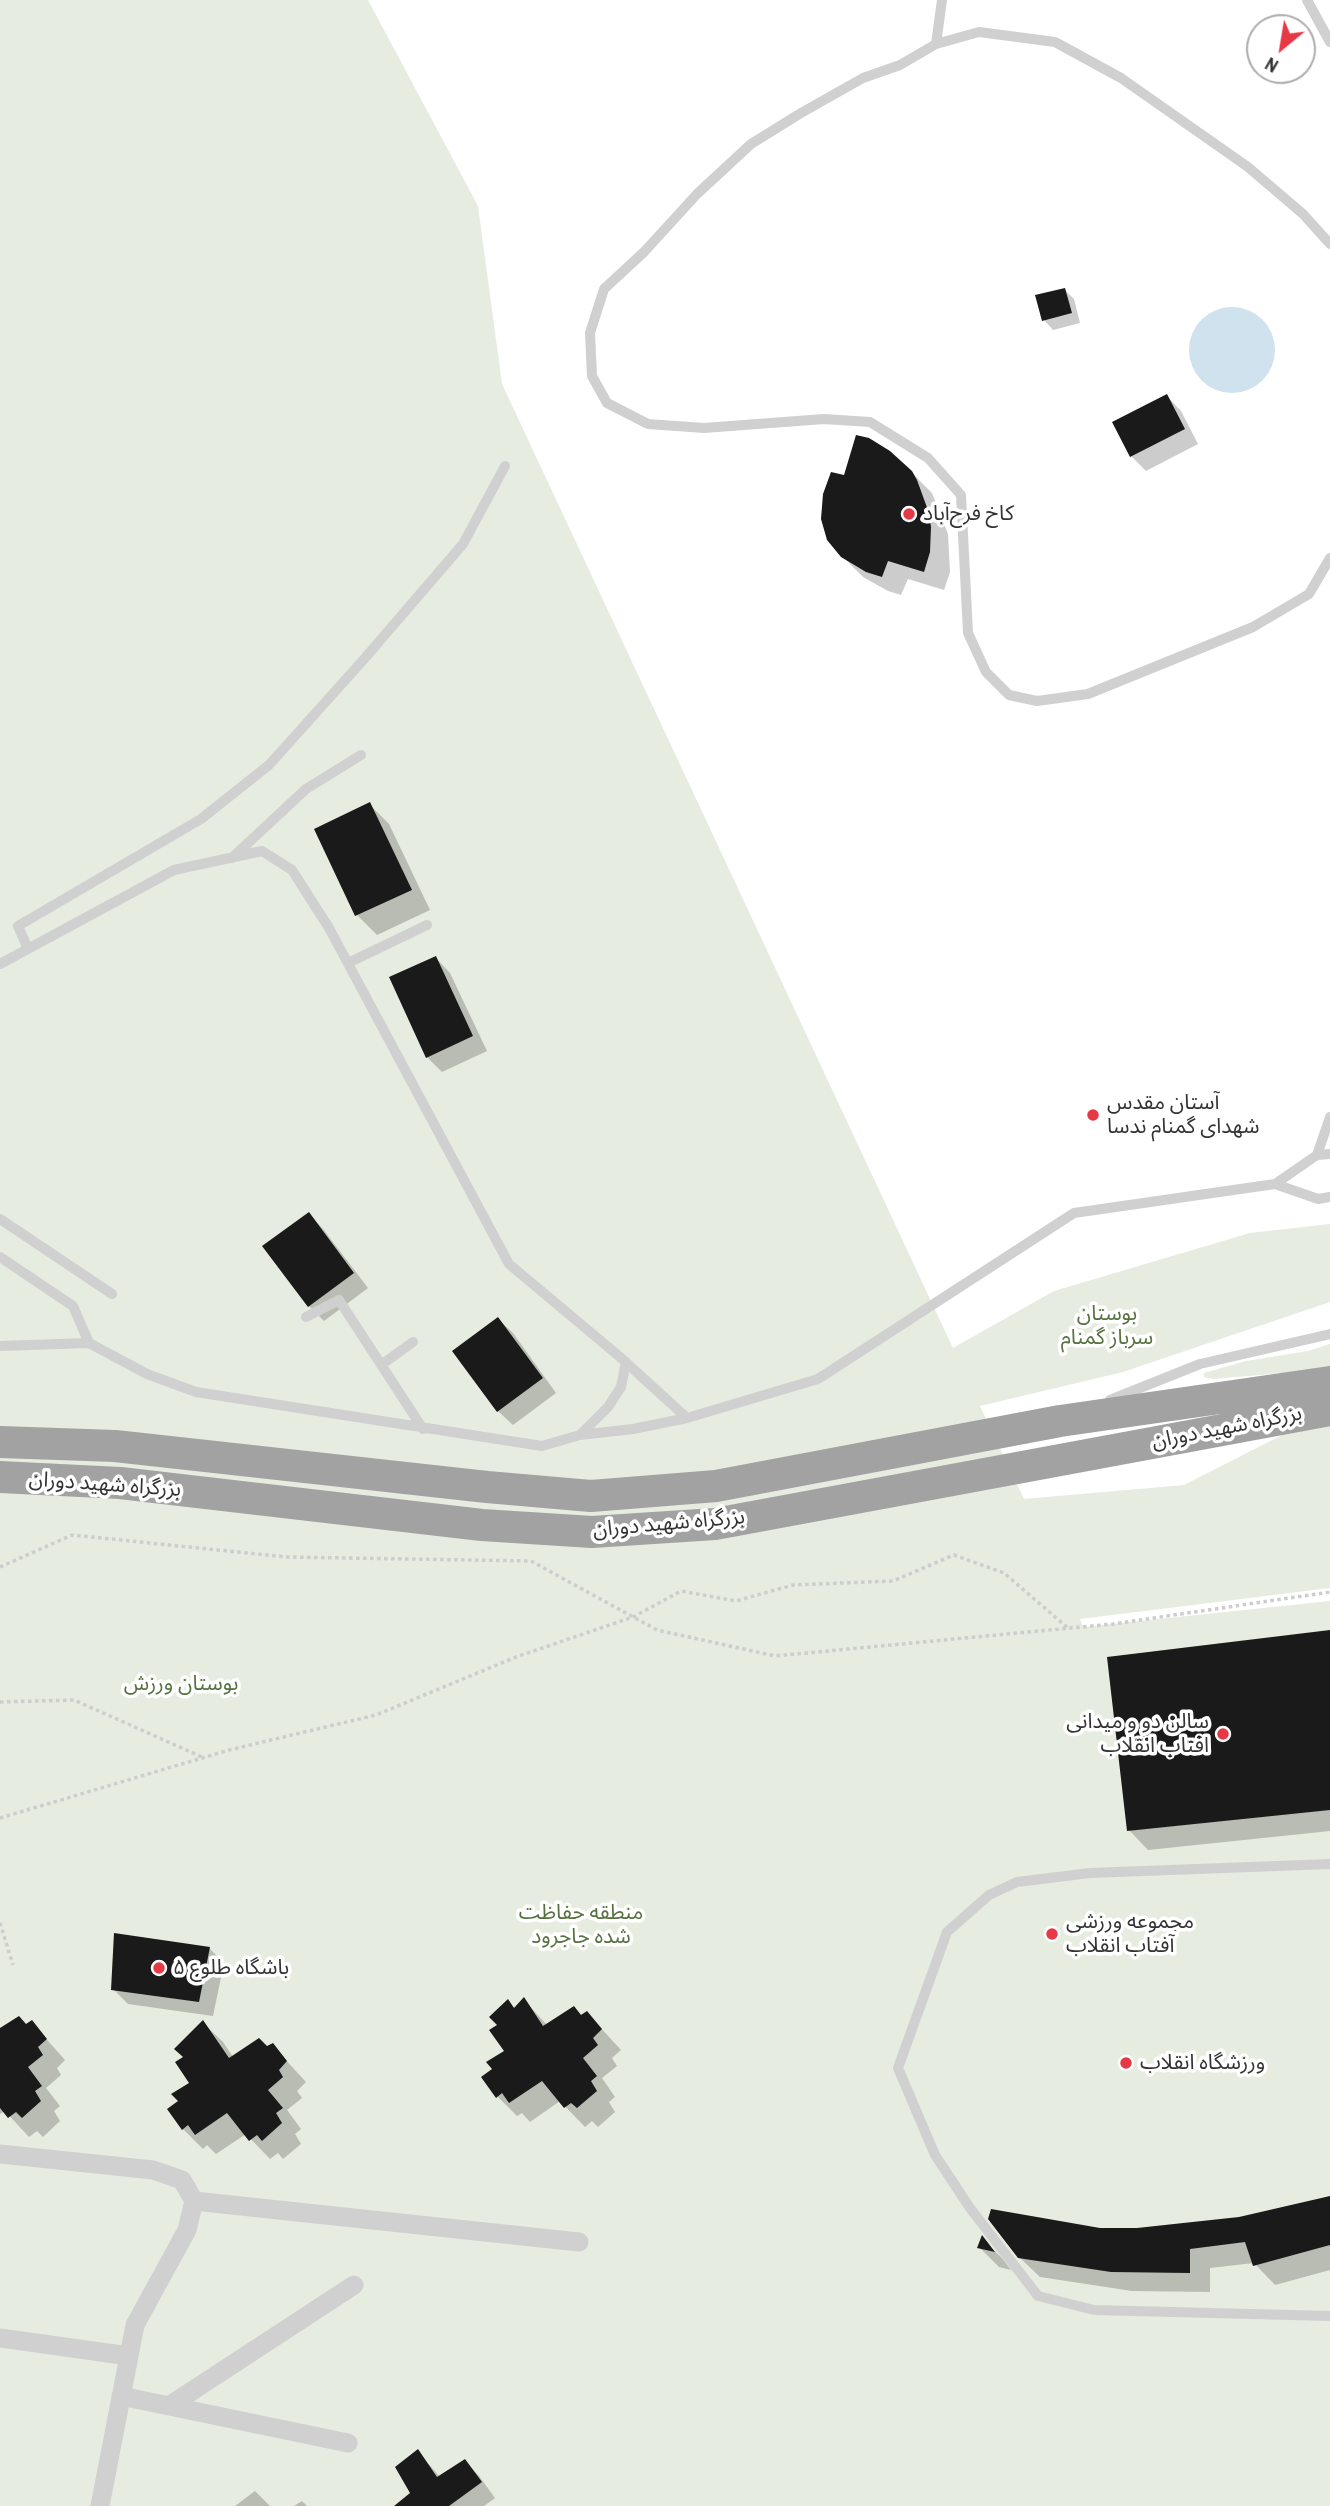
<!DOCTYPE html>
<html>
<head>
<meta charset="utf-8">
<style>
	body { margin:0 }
	#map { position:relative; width:1330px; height:2506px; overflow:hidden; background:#fff; font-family:"Archivo Narrow",sans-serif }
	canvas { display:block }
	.north { position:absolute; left:1246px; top:14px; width:70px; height:70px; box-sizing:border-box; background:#fff; border:2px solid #adadad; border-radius:50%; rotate:210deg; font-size:19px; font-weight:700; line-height:28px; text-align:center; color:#333 }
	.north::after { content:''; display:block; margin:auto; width:24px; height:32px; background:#e63946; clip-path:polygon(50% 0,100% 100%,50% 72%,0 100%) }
</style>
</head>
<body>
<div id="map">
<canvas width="1330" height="2506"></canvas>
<div class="north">N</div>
</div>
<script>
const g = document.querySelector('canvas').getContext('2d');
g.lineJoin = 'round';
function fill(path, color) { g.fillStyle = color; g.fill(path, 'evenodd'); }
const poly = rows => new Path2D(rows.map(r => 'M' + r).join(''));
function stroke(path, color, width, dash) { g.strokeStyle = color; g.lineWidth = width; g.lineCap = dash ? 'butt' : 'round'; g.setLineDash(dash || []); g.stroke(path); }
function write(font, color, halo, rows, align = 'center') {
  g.font = font + ' "Archivo Narrow","Noto Sans Arabic",sans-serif'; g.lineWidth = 7; g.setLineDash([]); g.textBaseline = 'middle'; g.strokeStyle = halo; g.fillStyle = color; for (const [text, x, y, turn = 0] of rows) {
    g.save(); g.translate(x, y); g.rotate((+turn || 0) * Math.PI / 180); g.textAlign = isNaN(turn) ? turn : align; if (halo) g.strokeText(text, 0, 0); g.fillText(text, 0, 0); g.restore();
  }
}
fill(poly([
	[0,0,368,0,478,206,502,384,953,1348,1054,1291,1250,1233,1330,1224,1330,1302,1123,1372,980,1406,1024,1499,1184,1485,1286,1433,1330,1424,1330,1588,1080,1619,1083,1627,1330,1601,1330,2506,0,2506],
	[1330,1344,1330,1369,1213,1379,1204,1377,1204,1373,1246,1361,1308,1351]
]), '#e6ecdf');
fill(poly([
	'1189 350a43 43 0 1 1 86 0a43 43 0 1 1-86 0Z'
]), '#cfe2ee');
fill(poly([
	[1064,289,1074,299,1080,323,1053,330,1044,320],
	[1167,396,1181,411,1198,444,1146,471,1131,456],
	[898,459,932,493,948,534,950,572,944,590,908,579,901,595,888,591,863,577,842,556,845,477],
	[369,804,389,824,430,910,377,935,357,915,316,830],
	[436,958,450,973,487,1051,442,1072,427,1057],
	[309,1214,323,1229,368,1288,324,1321,309,1306,265,1247],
	[498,1319,513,1333,556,1393,513,1425,498,1411],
	[1330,1632,1330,1831,1148,1850,1129,1830],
	[209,1948,224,1963,213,2016,128,2004,113,1989],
	[524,2000,547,2025,587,2013,621,2050,612,2058,617,2066,602,2078,615,2097,609,2102,615,2112,598,2127,592,2121,585,2127,560,2101,530,2122,522,2113,517,2116,498,2097,484,2077,495,2069,506,2052,500,2026,508,2001,515,2009],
	[32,2023,65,2060,57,2068,61,2075,46,2088,60,2106,54,2111,60,2121,43,2137,37,2131,29,2137,5,2111,0,2114,0,2030,26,2026],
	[203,2023,223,2042,233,2057,272,2045,306,2082,297,2091,302,2098,287,2110,301,2129,295,2134,301,2144,283,2159,278,2153,270,2159,246,2134,216,2154,207,2145,203,2149,183,2129,180,2101,192,2084,185,2058],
	[1330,2197,1330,2270,1275,2285,1254,2263,1210,2268,1210,2292,1132,2291,1040,2277,1019,2257,1100,2230,1137,2230,1239,2219],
	[982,2239,1001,2257,1011,2270,999,2267,979,2247],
	[418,2452,440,2477,465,2461,479,2476,495,2498,484,2506,397,2506,412,2493],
	[255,2491,270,2506,235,2506],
	[302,2501,307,2506,294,2506]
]), '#0003');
fill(poly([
	[1065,288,1072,313,1042,321,1035,295],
	[1167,394,1185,429,1130,457,1112,422],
	[856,435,869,438,890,451,912,471,917,480,929,513,931,527,930,552,924,572,888,561,882,577,866,572,841,557,827,540,821,519,823,494,831,472,844,475],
	[370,802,412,890,355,916,314,829],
	[436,956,473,1036,426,1058,389,977],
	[309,1212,354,1273,308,1307,262,1246],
	[498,1317,543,1378,497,1412,452,1351],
	[1330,1630,1330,1810,1127,1831,1107,1657],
	[114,1933,210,1947,199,2002,111,1990],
	[524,1997,543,2026,574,2006,581,2015,587,2011,602,2029,593,2038,598,2045,583,2058,597,2076,591,2081,597,2091,577,2108,571,2103,564,2108,542,2081,509,2103,502,2093,496,2098,481,2077,492,2069,486,2062,504,2051,489,2030,497,2025,489,2017,508,1999,514,2008],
	[19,2016,26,2024,32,2020,47,2039,38,2047,43,2055,28,2067,42,2086,35,2091,41,2101,22,2118,16,2112,8,2118,0,2108,0,2028],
	[203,2020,229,2058,259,2038,267,2046,273,2043,287,2061,279,2070,283,2077,268,2090,283,2108,276,2113,282,2123,262,2141,257,2135,249,2141,227,2113,195,2135,188,2125,182,2130,167,2109,178,2101,171,2094,189,2083,175,2062,183,2057,174,2049],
	[1330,2196,1330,2245,1253,2266,1245,2242,1190,2249,1190,2273,1111,2272,1018,2258,988,2219,991,2209,1100,2228,1137,2228,1239,2217],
	[982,2235,995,2252,977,2248],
	[418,2449,437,2477,465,2459,482,2482,449,2506,394,2506,410,2493,395,2467]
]), '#1a1a1a');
stroke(poly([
	[0,1567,72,1535,286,1557,531,1561,657,1630,775,1656,1113,1624,1330,1592],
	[0,1702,74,1700,202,1757],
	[0,1818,229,1750,376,1715,516,1657,633,1617,681,1591,736,1601,793,1585,893,1581,954,1555,1004,1573,1068,1628],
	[0,1923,13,1965]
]), '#cdcdcd', 3.5, [3.5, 3.5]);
stroke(poly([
	[1307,0,1330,42],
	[936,44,942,0],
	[1330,244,1303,214,1248,167,1121,78,1055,42,979,32,936,44,900,65,863,78,801,113,751,144,697,194,644,252,604,289,590,333,592,376,607,403,648,424,704,428,824,419,870,422,928,458,961,495,968,633,986,672,1009,695,1037,701,1088,694,1253,627,1309,594,1330,558],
	[232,858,306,789,361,755],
	[28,949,18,926,201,819,269,765,365,658,463,544,505,466],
	[348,963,427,925],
	[0,964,174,870,262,851,292,870,329,928,509,1264,620,1357,687,1418,818,1379,1074,1213,1275,1184],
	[1330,1154,1317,1155,1275,1184,1318,1199,1330,1197],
	[1317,1155,1330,1117],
	[0,1219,112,1294],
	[0,1257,73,1306,89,1343],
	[306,1317,339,1300,423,1429],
	[0,1346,89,1343,147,1374,196,1392,542,1446,580,1435,633,1429,687,1418],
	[381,1365,413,1342],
	[1110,1400,1200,1364,1330,1334],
	[580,1435,608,1407,621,1387,626,1362],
	[1330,1864,1090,1873,1017,1882,989,1895,947,1932,898,2068,935,2155,970,2208,1038,2296,1094,2310,1330,2316]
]), '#d0d0d0', 10);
stroke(poly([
	[0,2154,153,2170,182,2180,194,2201,187,2230,135,2325,100,2506],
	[194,2201,579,2242],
	[0,2338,129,2356],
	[121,2396,348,2443],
	[169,2406,354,2285]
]), '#d0d0d0', 19);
stroke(poly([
	[0,1442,115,1446,487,1487,591,1496,716,1486,1060,1421,1330,1382],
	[0,1477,120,1483,482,1525,592,1532,715,1524,1330,1410]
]), '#a2a2a2', 32);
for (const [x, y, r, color] of [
	[909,514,7,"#e63946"],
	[1093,1115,7,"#e63946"],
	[1223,1734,7,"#e63946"],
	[1052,1934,7,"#e63946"],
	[159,1968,7,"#e63946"],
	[1126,2063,7,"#e63946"]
]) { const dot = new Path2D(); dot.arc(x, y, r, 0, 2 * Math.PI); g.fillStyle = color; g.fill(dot); stroke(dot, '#fff', 2.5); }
write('21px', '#333', '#fff', [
	["کاخ فرح‌آباد",923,514],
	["آستان مقدس",1107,1103],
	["شهدای گمنام ندسا",1107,1127],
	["سالن دو و میدانی",1209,1722,"right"],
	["افتاب انقلاب",1209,1746,"right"],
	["مجموعه ورزشی",1066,1922],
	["آفتاب انقلاب",1066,1946],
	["باشگاه طلوع ۵",173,1968],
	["ورزشگاه انقلاب",1140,2063]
], 'left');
write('21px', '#56703f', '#fff', [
	["بوستان",1107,1314],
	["سرباز گمنام",1107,1338],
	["بوستان ورزش",181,1684],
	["منطقه حفاظت",581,1913],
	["شده جاجرود",581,1937]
]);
write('21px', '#333', '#fff', [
	["بزرگراه شهید دوران",1227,1428,-11],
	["بزرگراه شهید دوران",105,1485,4],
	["بزرگراه شهید دوران",669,1524,-5]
]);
</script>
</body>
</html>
